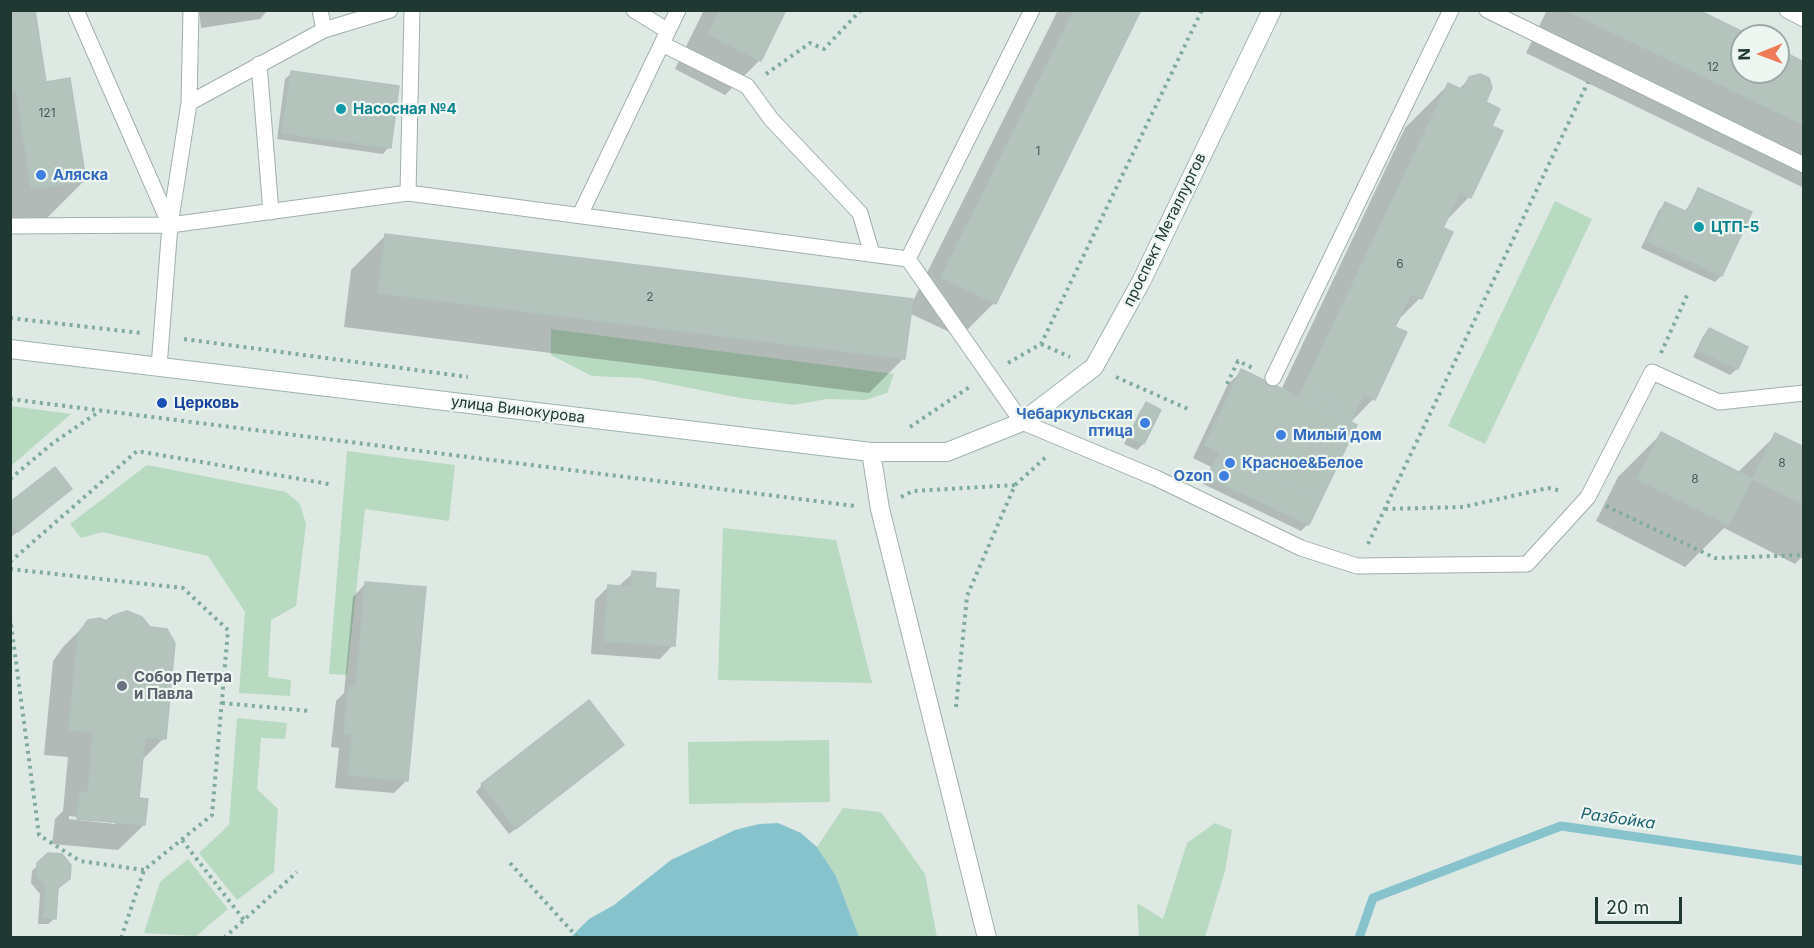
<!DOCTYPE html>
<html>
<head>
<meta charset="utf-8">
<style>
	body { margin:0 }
	#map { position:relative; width:1814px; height:948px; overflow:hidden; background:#dee9e4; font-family:Inter,sans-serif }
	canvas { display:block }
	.frame { position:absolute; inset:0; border:12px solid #203832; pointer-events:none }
	.north { position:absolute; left:1730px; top:24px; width:60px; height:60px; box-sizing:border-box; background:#eef6f2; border:2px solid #9caaa5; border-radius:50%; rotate:269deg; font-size:16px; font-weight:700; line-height:24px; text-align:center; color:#203832 }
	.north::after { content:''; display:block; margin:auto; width:21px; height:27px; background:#ed7c59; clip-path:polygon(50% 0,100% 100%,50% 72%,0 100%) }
	.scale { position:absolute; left:1595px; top:897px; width:87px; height:27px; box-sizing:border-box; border:3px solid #203832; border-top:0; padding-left:8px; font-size:18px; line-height:21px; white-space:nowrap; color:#203832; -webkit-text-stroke:4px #eef6f2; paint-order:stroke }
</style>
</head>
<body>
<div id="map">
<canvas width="1814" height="948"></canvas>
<div class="frame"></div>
<div class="north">N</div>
<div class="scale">20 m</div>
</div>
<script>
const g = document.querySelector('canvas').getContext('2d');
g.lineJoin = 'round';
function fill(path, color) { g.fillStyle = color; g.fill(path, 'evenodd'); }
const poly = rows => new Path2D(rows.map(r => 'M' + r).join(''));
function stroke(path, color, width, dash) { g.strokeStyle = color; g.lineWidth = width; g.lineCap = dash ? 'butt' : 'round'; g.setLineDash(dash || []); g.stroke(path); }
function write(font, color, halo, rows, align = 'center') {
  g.font = font + ' Inter,sans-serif'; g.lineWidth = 4.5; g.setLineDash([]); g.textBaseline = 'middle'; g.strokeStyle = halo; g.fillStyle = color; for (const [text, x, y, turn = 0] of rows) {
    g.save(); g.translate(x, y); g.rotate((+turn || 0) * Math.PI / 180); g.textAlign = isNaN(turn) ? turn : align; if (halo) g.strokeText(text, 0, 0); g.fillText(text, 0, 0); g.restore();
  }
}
fill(poly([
	[1555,201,1592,219,1485,444,1448,426],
	[551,329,894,374,887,393,865,400,826,399,794,405,740,398,640,378,592,376,551,355],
	[11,406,71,414,11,466],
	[347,451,455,465,449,521,365,509,347,675,329,674],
	[147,465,286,492,300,504,306,524,296,606,271,620,268,677,291,680,290,696,239,693,245,612,208,556,102,532,81,538,70,524],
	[723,528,836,540,872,683,718,680],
	[237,718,287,723,285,739,261,738,257,789,278,809,274,872,237,900,199,853,229,825],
	[829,740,830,802,689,804,688,742],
	[843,808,881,812,925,874,937,937,859,937,836,876,817,847],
	[1215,823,1232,830,1225,871,1205,937,1139,937,1137,903,1163,919,1187,843],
	[188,859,228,909,196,936,144,933,160,882]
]), '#b7dac0');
fill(poly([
	[778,823,801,833,817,847,836,876,859,937,571,937,589,919,614,905,671,860,735,830,759,824]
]), '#87c3cd');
fill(poly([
	[10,10,45,84,84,181,42,223,10,228],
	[199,10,268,10,260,19,201,28],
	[704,10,785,10,760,60,725,95,675,69],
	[1058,10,1139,10,994,303,960,337,909,313,904,358,869,393,344,327,351,270,386,235,913,301],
	[1547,10,1694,10,1747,36,1742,36,1742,72,1778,72,1778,51,1804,64,1804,188,1526,53],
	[292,73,389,147,383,154,277,139,285,79],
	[1470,78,1484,102,1490,127,1469,197,1444,223,1441,228,1451,233,1420,298,1395,323,1393,328,1405,333,1373,399,1350,423,1308,524,1301,531,1203,484,1211,467,1193,458,1228,384,1242,371,1281,390,1405,128,1448,85,1458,90],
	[1699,189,1750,213,1721,276,1715,282,1641,248,1659,210,1665,204,1684,213],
	[1709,330,1746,348,1737,369,1730,375,1693,357,1703,336],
	[1146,404,1143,444,1137,450,1124,444,1140,411],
	[1661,434,1737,473,1776,435,1804,449,1804,555,1795,564,1724,528,1685,567,1596,521,1618,477],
	[64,495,11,537,10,504],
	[633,573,673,645,660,659,591,654,595,600,608,587,619,586],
	[366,583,407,780,394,793,335,788,339,748,331,747,336,701,344,693,353,597],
	[89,621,164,738,141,761,138,800,144,825,118,850,52,844,55,819,63,811,68,757,44,755,53,661,63,647],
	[69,816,115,821,115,824,69,819],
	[615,751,509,834,476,792,482,785],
	[39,864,57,889,55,918,48,924,38,924,40,894,31,883,32,871]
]), '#0003');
stroke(poly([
	[1359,938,1373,898,1561,826,1804,861]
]), '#87c3cd', 9);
const building = poly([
	[10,10,35,10,46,82,70,78,86,181,31,189,16,89,10,90,10,10],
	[720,10,786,10,761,61,708,34,720,10],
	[1074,10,1141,10,996,304,941,277,1074,10],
	[1698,10,1751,36,1742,36,1742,72,1778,72,1778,49,1804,62,1804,125,1568,11,1698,10],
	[291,71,399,86,391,148,282,133,291,71],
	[1480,74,1489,78,1492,88,1486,102,1500,109,1492,126,1503,131,1471,198,1460,193,1443,228,1453,232,1422,299,1411,294,1395,327,1407,332,1375,400,1364,395,1356,410,1304,386,1448,83,1463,90,1469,77,1480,74],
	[1698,188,1752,212,1722,276,1647,241,1665,202,1687,212,1698,188],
	[385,234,913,299,905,359,378,293,385,234],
	[1709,328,1748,347,1738,369,1698,350,1709,328],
	[1241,369,1357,425,1321,500,1205,445,1241,369],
	[1304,386,1356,410,1351,422,1299,397,1304,386],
	[1146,402,1161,410,1144,444,1129,437,1146,402],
	[1661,432,1752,479,1729,525,1637,479,1661,432],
	[1775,433,1804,447,1804,505,1752,479,1775,433],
	[1220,452,1321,500,1309,525,1208,477,1220,452],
	[55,467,72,489,18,532,10,522,10,502,55,467],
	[632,571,656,573,655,588,679,590,675,646,604,641,608,585,631,587,632,571],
	[365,582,426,587,408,781,348,775,352,735,344,734,346,710,349,686,356,686,365,582],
	[127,611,142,617,150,627,167,629,175,643,166,739,145,737,139,798,148,799,145,825,77,819,80,792,88,793,93,732,69,730,78,634,88,620,100,618,106,621,112,616,127,611],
	[589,700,624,745,516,829,481,784,589,700],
	[48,853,62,854,71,865,70,879,58,888,56,919,43,918,46,887,37,876,37,863,48,853]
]);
fill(building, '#b4c4bd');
stroke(building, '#b1c2bb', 1.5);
const lane = poly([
	[76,10,170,225],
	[320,10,324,30],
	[634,10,668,31],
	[1032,10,908,259,1022,422,1156,478,1301,548,1357,566,1527,564,1588,497,1652,372,1719,402,1804,393],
	[1487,10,1804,165],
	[1787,10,1804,19],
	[662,44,747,86,771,119,860,213,872,254],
	[259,64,271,212],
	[189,103,324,30,390,10],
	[408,193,412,10],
	[580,215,678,10],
	[10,226,170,225,408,193,908,259],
	[159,367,170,225,189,103,191,10],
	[1273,378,1451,10]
]);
const street = poly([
	[871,452,880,509,987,938]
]);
const secondary = poly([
	[10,349,871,452,947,452,1022,422,1094,367,1142,280,1272,10]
]);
stroke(lane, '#a1b0ab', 17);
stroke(street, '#a1b0ab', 20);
stroke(secondary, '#9eb4ac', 20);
stroke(poly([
	[766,74,810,43,824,49,861,10],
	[10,318,141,333],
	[184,339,468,377],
	[1041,344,1070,357],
	[1661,353,1688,293],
	[1008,363,1041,344,1202,10],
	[1116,377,1188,409],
	[1227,384,1238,361,1255,369],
	[10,399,855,506],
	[910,427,971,386],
	[10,479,53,443,100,411],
	[901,497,913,491,1015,485],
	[1606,506,1715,558,1804,555],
	[1385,509,1463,507,1548,488,1562,491],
	[1368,544,1588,82],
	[10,562,137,451,329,484],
	[10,569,183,588,228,630,212,815,144,870,121,938],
	[10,617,39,835,80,861,144,870],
	[222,703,310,711],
	[956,707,967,596,1015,485,1046,457],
	[182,840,244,920],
	[510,863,578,938],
	[224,938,297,872]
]), '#80ac9e', 4, [3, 4.5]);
stroke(lane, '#fff', 15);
stroke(street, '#fff', 18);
stroke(secondary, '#fff', 18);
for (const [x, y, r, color] of [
	[341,109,6,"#0f9aa8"],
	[41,175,6,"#3f7fe0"],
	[1699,227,6,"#0f9aa8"],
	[162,403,6,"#1a4fb4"],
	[1145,423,6,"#3f7fe0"],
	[1281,435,6,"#3f7fe0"],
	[1230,463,6,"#3f7fe0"],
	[1224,476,6,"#3f7fe0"],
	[122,686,6,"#6b7280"]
]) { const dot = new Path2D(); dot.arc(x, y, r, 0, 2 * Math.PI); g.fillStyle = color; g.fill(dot); stroke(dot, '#eef6f2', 2); }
write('12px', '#455b55', null, [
	["12",1713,67],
	["121",47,113],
	["1",1038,151],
	["6",1400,264],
	["2",650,297],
	["8",1782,463],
	["8",1695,479]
]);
write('bold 15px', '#0d838f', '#eef6f2', [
	["Насосная №4",353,109],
	["ЦТП-5",1711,227]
], 'left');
write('bold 15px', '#366cbe', '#eef6f2', [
	["Аляска",53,175],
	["Чебаркульская",1133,414,"right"],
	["птица",1133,431,"right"],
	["Милый дом",1293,435],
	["Красное&Белое",1242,463],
	["Ozon",1212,476,"right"]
], 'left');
write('15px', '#203832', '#eef6f2', [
	["проспект Металлургов",1165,230,-64],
	["улица Винокурова",518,410,7]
]);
write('bold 15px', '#164399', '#eef6f2', [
	["Церковь",174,403]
], 'left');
write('bold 15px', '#5b616d', '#eef6f2', [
	["Собор Петра",134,677],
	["и Павла",134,694]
], 'left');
write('italic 16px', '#1d6371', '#eef6f2', [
	["Разбойка",1618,819,8]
]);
</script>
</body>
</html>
